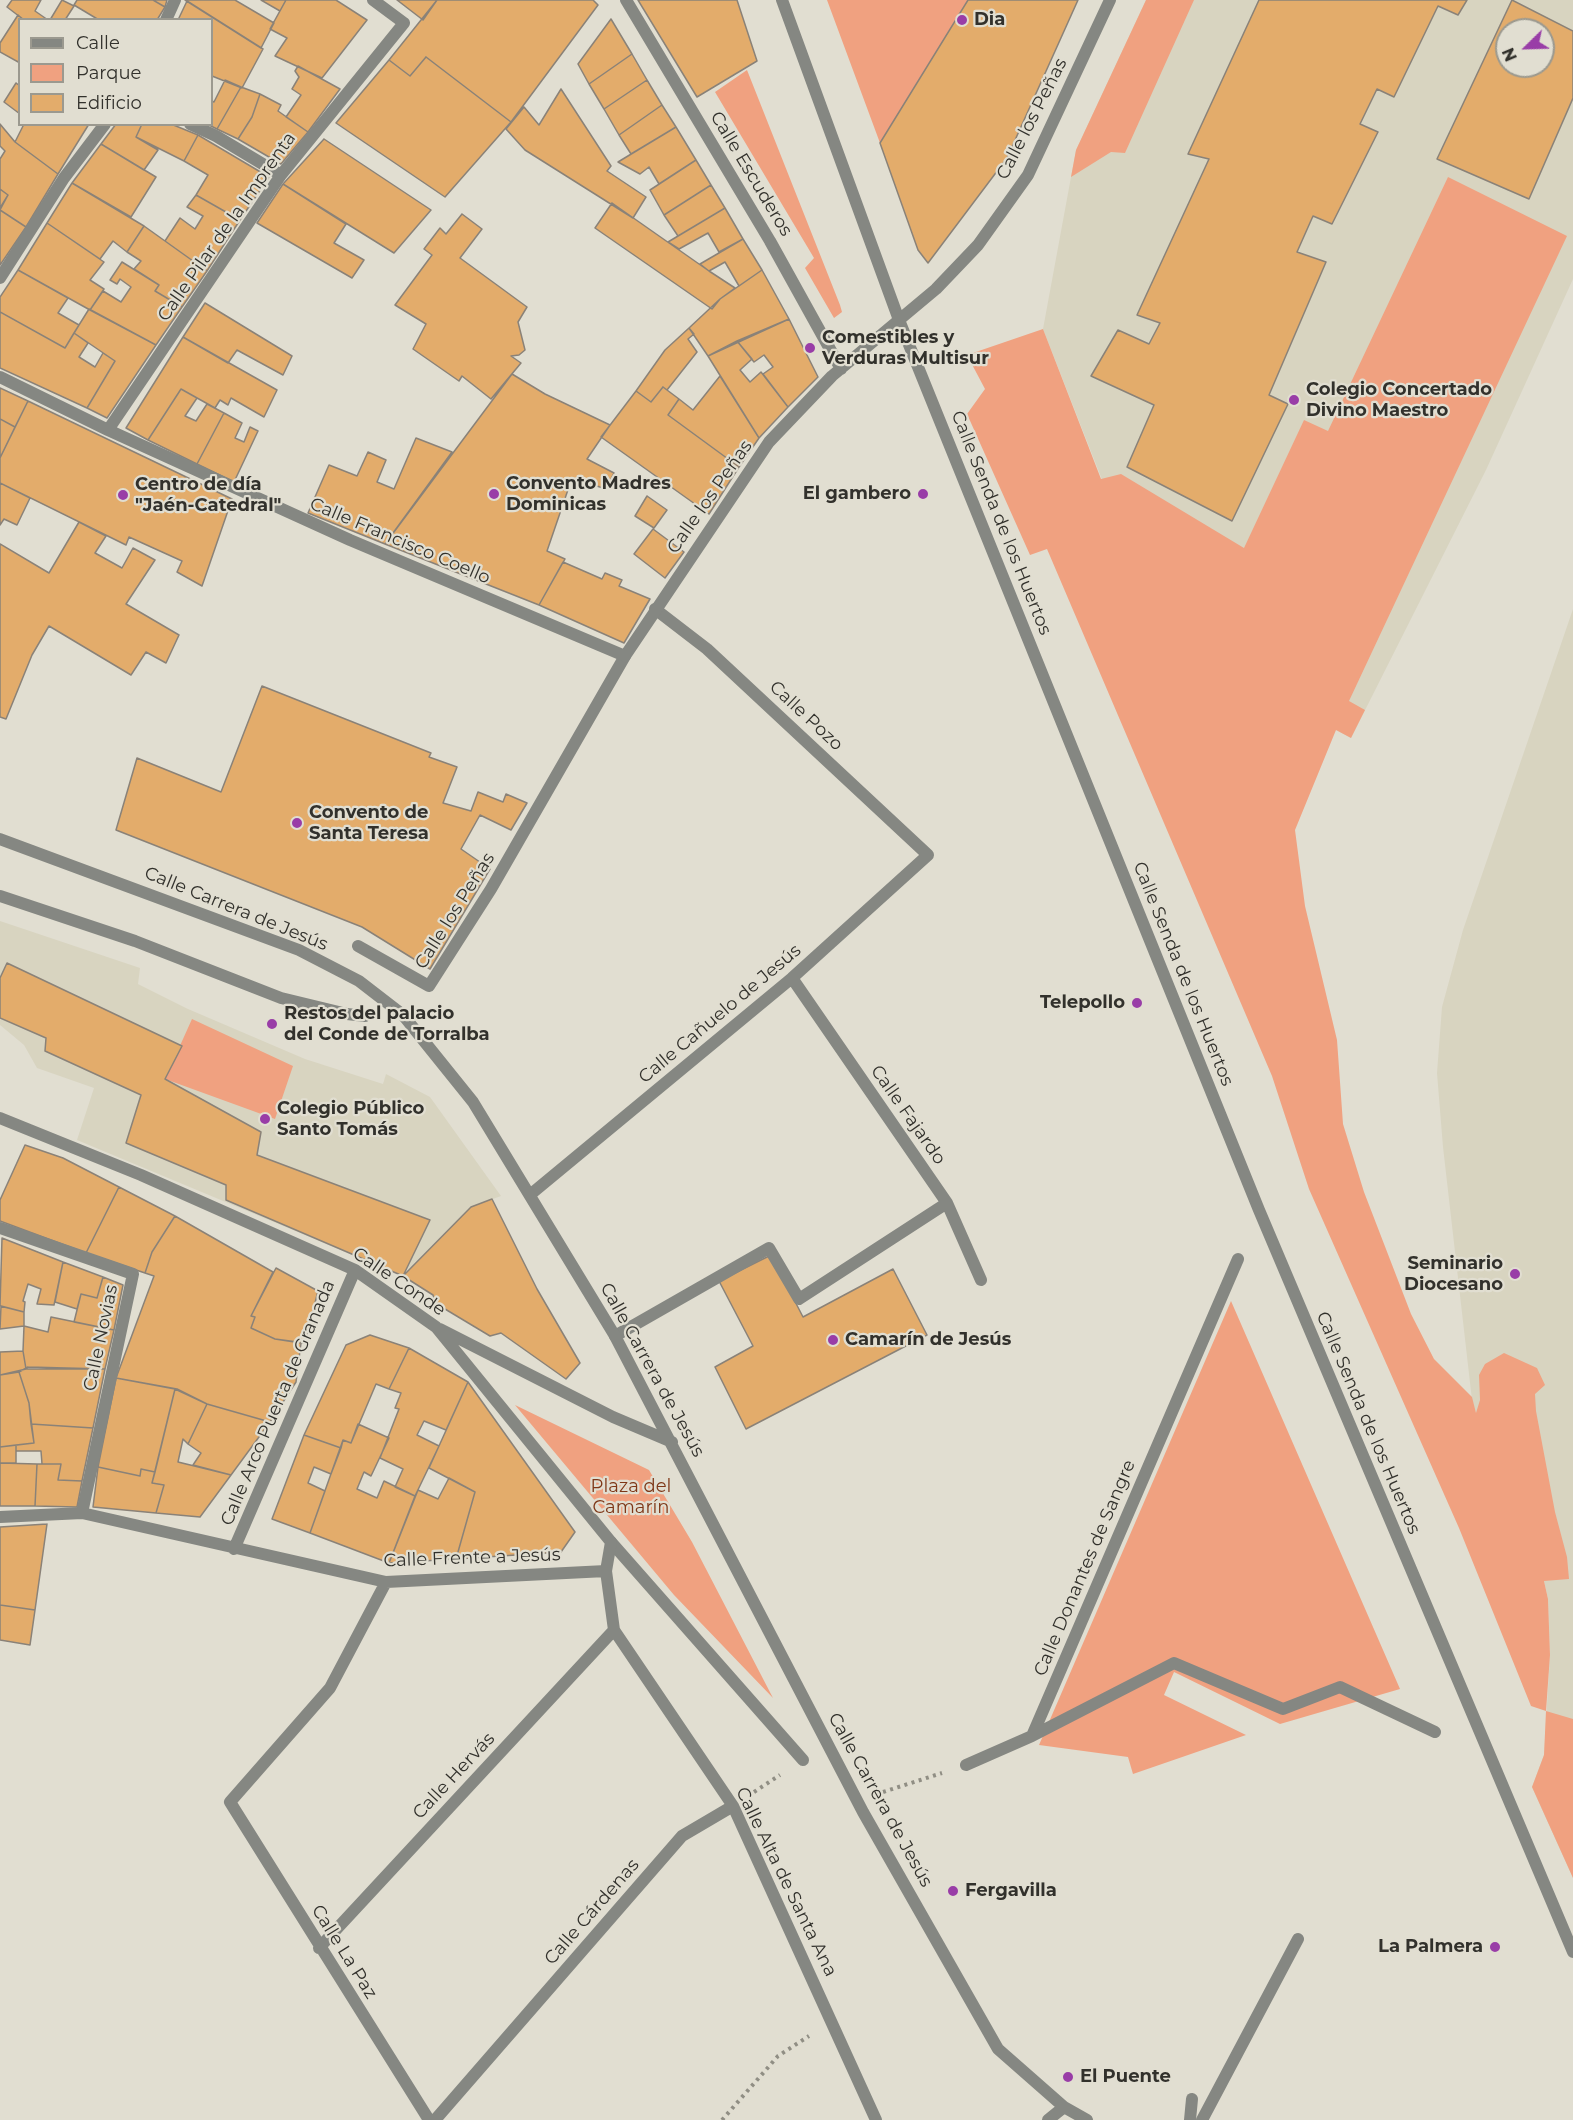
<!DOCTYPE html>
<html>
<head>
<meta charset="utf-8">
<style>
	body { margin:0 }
	#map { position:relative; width:1573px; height:2120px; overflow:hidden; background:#e1ded1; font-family:Montserrat,sans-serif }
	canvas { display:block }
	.legend { position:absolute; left:18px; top:18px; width:195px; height:108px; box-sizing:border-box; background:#e1ded1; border:2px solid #9b998f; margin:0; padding:8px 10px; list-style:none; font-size:18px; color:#32312c }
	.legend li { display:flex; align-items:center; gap:12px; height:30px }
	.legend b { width:30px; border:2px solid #9b998f }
	.north { position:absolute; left:1495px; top:18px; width:60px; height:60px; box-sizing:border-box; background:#e1ded1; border:2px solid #9b998f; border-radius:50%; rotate:247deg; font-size:16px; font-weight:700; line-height:24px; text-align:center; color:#32312c }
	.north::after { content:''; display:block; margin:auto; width:21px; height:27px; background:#993da7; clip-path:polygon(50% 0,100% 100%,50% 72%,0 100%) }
</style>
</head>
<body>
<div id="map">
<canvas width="1573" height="2120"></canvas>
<ul class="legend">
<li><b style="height:8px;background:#858782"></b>Calle</li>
<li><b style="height:16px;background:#f0a180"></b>Parque</li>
<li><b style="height:16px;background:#e3ac6b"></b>Edificio</li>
</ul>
<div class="north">N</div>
</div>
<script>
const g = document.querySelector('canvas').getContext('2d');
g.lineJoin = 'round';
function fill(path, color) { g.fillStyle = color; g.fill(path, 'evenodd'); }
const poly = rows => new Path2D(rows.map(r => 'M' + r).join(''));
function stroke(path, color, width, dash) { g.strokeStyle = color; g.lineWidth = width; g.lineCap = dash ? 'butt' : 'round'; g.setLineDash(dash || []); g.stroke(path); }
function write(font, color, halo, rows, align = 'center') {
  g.font = font + ' Montserrat,sans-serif'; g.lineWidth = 4.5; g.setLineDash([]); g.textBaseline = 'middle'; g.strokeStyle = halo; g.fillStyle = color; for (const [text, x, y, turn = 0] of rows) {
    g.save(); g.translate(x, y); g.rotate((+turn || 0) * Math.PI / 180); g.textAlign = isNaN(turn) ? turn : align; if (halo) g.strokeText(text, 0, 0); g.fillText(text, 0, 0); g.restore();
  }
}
fill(poly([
	[1146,0,1573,0,1573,279,1486,470,1351,738,1223,669,1137,569,1043,329,1076,150],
	[1507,30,1543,30,1543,66,1507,66],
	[1573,609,1573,1878,1532,1787,1544,1755,1550,1655,1548,1599,1535,1540,1484,1441,1472,1400,1443,1147,1437,1073,1442,1007,1463,930],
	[0,921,140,968,138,984,188,1009,305,1059,383,1084,386,1074,430,1097,501,1196,471,1207,403,1276,77,1140,94,1088,37,1068,24,1045,0,1025]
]), '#d8d4c0');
fill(poly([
	[827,0,968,0,880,143],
	[1146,0,1194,0,1125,153,1111,152,1071,177,1076,150],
	[747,70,840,305,842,312,834,318,805,268,814,258,715,92],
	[1448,177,1567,236,1349,701,1365,710,1351,738,1336,730,1295,830,1305,906,1337,1040,1343,1124,1364,1192,1411,1314,1434,1359,1472,1397,1476,1413,1480,1400,1479,1375,1485,1364,1504,1353,1537,1368,1545,1385,1535,1394,1536,1411,1555,1512,1567,1557,1569,1579,1544,1581,1548,1599,1550,1655,1546,1711,1573,1719,1573,1878,1532,1787,1544,1755,1546,1711,1531,1706,1459,1528,1309,1189,1272,1076,1047,549,1030,555,967,414,985,389,967,355,1043,329,1101,479,1121,474,1244,548,1304,420,1328,431],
	[192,1019,293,1066,275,1119,165,1079],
	[1231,1301,1400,1689,1280,1724,1174,1672,1164,1695,1246,1735,1133,1774,1128,1757,1039,1745],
	[515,1405,649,1470,692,1542,773,1698,674,1595]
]), '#f0a180');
const building = poly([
	[12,0,41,0,35,11,48,20,24,20,7,7,12,0],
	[62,0,74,6,65,20,50,20,62,0],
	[77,0,153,0,165,7,157,20,99,20,74,5,77,0],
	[153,0,167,0,165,7,153,0],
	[185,0,235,0,274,23,261,48,185,0],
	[261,0,286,0,280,11,261,0],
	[286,0,336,0,367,20,322,78,275,56,287,38,270,29,286,0],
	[397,0,437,0,423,20,397,0],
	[437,0,593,0,598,5,511,122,426,57,410,76,389,60,437,0],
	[638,0,737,0,757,61,697,97,638,0],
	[968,0,1078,0,1007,158,928,263,918,250,880,143,968,0],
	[1259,0,1467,0,1458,15,1438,6,1394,97,1377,89,1360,124,1378,132,1332,224,1313,216,1297,252,1326,262,1269,395,1288,404,1232,521,1127,467,1154,405,1091,376,1118,330,1149,344,1160,323,1137,315,1209,159,1188,154,1259,0],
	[1512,0,1573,31,1573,98,1529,199,1437,159,1512,0],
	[1507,30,1543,30,1543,66,1507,66,1507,30],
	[187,1,263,49,242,88,212,76,212,20,178,20,187,1],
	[18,15,24,20,20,20,20,63,0,52,0,43,18,15],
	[611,19,632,54,589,84,578,64,611,19],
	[632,54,647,80,604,109,589,84,632,54],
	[426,57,511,122,445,197,336,123,389,60,410,76,426,57],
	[298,66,340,89,308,132,286,117,301,95,292,89,299,77,295,71,298,66],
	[225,80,241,87,217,129,207,124,212,124,212,101,214,102,225,80],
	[647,80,662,105,619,135,604,109,647,80],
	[16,83,20,86,20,114,4,102,16,83],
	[241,87,260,94,252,117,238,139,217,129,241,87],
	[561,89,611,166,607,171,646,197,633,218,525,150,506,129,524,107,539,125,561,89],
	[260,94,281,105,278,111,308,132,281,164,238,139,252,117,260,94],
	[662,105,676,127,631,154,619,135,662,105],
	[0,124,15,142,58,174,26,227,0,210,8,195,0,189,0,159,5,151,0,146,0,124],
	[24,124,89,124,58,174,15,142,24,124],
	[116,124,142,124,136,137,158,150,144,170,101,144,116,124],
	[142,124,171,124,198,135,184,161,136,137,142,124],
	[676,127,696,160,659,184,649,167,640,174,618,162,676,127],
	[198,135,269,177,240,220,196,195,208,175,184,161,198,135],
	[324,139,431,210,394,253,283,184,324,139],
	[101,144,156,177,131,217,72,183,101,144],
	[696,160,711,185,664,215,650,190,696,160],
	[72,183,144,226,127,252,113,241,100,259,47,223,72,183],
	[283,184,346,224,334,243,364,260,352,278,257,223,283,184],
	[711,185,725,208,678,236,664,215,711,185],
	[0,189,8,195,0,208,0,189],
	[196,195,240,220,207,271,165,241,180,218,195,229,203,216,187,207,196,195],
	[612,203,709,271,735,288,720,299,712,309,595,228,612,203],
	[725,208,743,239,719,252,708,233,679,249,668,242,725,208],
	[0,210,26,227,0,265,0,210],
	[462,214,482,229,460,258,527,307,518,322,525,350,519,355,511,356,521,363,491,399,462,376,459,381,413,349,426,324,395,305,432,255,424,249,440,228,446,234,462,214],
	[47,223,104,262,90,280,104,289,90,310,18,270,47,223],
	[144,226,207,271,182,307,155,291,159,285,134,269,141,261,127,252,144,226],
	[743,239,762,270,739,286,725,262,709,271,700,264,743,239],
	[122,262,159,285,155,291,182,307,156,345,90,310,103,291,121,302,131,287,120,279,117,284,110,280,122,262],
	[18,270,68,298,58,313,79,325,65,348,0,312,0,297,18,270],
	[762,270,789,319,708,356,689,328,720,299,762,270],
	[205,303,292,356,283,375,237,350,228,363,183,337,205,303],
	[89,309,156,345,107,418,87,408,115,361,74,333,89,309],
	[0,312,65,348,74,333,88,343,79,357,95,367,103,353,115,361,87,408,0,368,0,312],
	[789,319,818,377,788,407,763,374,773,367,764,355,754,362,737,341,789,319],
	[689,328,694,334,688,339,697,352,667,390,663,387,651,402,636,391,665,350,689,328],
	[183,337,277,390,264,417,231,398,228,405,220,400,215,408,181,389,148,440,126,428,183,337],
	[737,341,752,359,740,370,750,382,761,372,788,407,759,438,708,356,737,341],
	[512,374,545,394,610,425,587,459,614,473,606,489,572,478,547,551,565,559,539,605,385,544,512,374],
	[720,376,759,438,739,467,668,415,679,399,693,410,720,376],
	[663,387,679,399,668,415,739,467,709,514,601,437,636,391,651,402,663,387],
	[0,388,28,401,15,427,0,419,0,388],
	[181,389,197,398,185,416,196,421,207,404,224,413,197,464,148,440,181,389],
	[28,401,232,499,202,586,177,572,182,561,129,537,126,545,0,483,0,458,28,401],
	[224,413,242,423,235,438,244,442,250,427,258,431,234,482,197,464,224,413],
	[0,419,15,427,0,458,0,419],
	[416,438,452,452,385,544,308,513,329,465,357,476,368,452,386,460,377,482,394,489,416,438],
	[0,483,30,498,17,525,4,519,0,525,0,483],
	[647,496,667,510,654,528,635,516,647,496],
	[79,522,106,536,95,553,122,568,133,548,155,560,126,604,179,635,166,663,146,652,131,675,49,626,32,655,6,719,0,717,0,544,49,573,79,522],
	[653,529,684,552,665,578,634,554,653,529],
	[563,562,602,579,605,573,622,580,619,586,650,599,624,643,539,605,563,562],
	[262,686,431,753,429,757,457,767,443,803,471,811,478,792,503,802,506,794,527,803,511,830,480,815,461,849,490,869,430,969,362,927,116,830,137,758,221,792,262,686],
	[7,963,182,1046,165,1079,261,1132,257,1155,430,1220,403,1276,226,1200,226,1185,126,1143,141,1095,45,1051,46,1038,0,1018,0,978,7,963],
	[25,1145,63,1158,119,1187,86,1253,0,1221,0,1200,25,1145],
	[119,1187,175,1216,152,1252,145,1273,86,1253,119,1187],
	[492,1199,537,1289,580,1363,566,1379,501,1333,490,1336,435,1303,433,1295,403,1276,471,1207,492,1199],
	[175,1216,273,1272,251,1316,255,1317,251,1328,275,1339,301,1343,296,1382,270,1422,207,1404,177,1389,116,1378,154,1276,145,1273,152,1252,175,1216],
	[2,1238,63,1262,54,1305,37,1304,41,1289,28,1284,23,1301,25,1302,24,1312,0,1306,2,1238],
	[771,1255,803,1317,893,1269,927,1335,746,1429,715,1367,753,1346,719,1281,771,1255],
	[63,1262,103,1277,97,1298,81,1294,77,1309,55,1302,63,1262],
	[276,1268,318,1291,305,1343,275,1339,251,1328,255,1317,251,1316,276,1268],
	[103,1277,123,1285,114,1330,74,1322,81,1294,97,1298,103,1277],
	[1,1306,24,1312,24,1326,0,1329,1,1306],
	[51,1317,114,1330,105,1369,26,1369,23,1351,24,1326,48,1332,51,1317],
	[370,1335,409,1348,389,1389,376,1384,351,1443,343,1440,341,1448,304,1435,346,1345,370,1335],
	[409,1348,468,1382,446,1430,424,1421,417,1435,439,1446,415,1496,395,1487,403,1469,380,1458,399,1409,395,1408,401,1393,389,1389,409,1348],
	[23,1351,26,1369,0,1375,0,1352,23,1351],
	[28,1367,105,1369,93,1428,31,1424,29,1403,19,1372,28,1367],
	[19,1372,29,1403,34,1443,0,1447,0,1375,19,1372],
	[116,1378,175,1389,155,1472,141,1469,140,1476,98,1467,116,1378],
	[468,1382,575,1532,561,1552,456,1559,475,1492,429,1468,468,1382],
	[175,1389,207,1404,188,1444,183,1439,178,1462,231,1475,200,1517,156,1513,164,1485,152,1483,175,1389],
	[207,1404,270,1422,231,1475,193,1465,201,1453,188,1444,207,1404],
	[31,1424,93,1428,82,1481,58,1480,61,1464,42,1464,41,1451,16,1451,16,1445,34,1443,31,1424],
	[358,1424,389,1438,371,1476,364,1472,357,1489,377,1498,384,1481,415,1496,389,1563,310,1533,343,1440,351,1443,358,1424],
	[304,1435,341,1448,331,1474,314,1467,308,1483,325,1491,310,1533,272,1519,304,1435],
	[16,1445,16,1463,0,1463,0,1447,16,1445],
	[0,1463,37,1464,35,1506,0,1506,0,1463],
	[37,1464,61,1464,58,1480,82,1481,77,1507,35,1506,37,1464],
	[98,1467,140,1476,141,1469,155,1472,152,1483,164,1485,156,1513,93,1507,98,1467],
	[449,1478,475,1492,456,1559,389,1563,418,1490,438,1499,449,1478],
	[47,1524,35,1610,0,1605,0,1527,47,1524],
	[0,1605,35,1610,30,1645,0,1640,0,1605]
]);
fill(building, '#e3ac6b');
stroke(building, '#8a8278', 1.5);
stroke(poly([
	[754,1792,780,1775],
	[883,1792,942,1773],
	[722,2120,778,2056,809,2036]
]), '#908e84', 4, [3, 4.5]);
stroke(poly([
	[1190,2120,1192,2099]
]), '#858782', 12);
stroke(poly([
	[0,896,135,941,281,998,347,1014,365,1016],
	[358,946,429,986,491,889,625,656],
	[792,978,947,1203,981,1280],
	[531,1194,792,978,928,855,707,649,655,609],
	[615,1336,769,1248,799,1299,947,1203],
	[611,1542,803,1760],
	[1032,1736,1174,1663,1283,1709,1340,1687,1435,1732],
	[966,1765,1032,1736,1238,1259],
	[1202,2120,1298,1939]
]), '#858782', 12);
stroke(poly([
	[626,0,770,241,841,369],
	[782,0,899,320,1259,1210,1573,1952],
	[166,20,175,0],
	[190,124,216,136,281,175],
	[0,278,64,178,105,124],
	[0,377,108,430,350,540,625,656,769,442,832,376,936,289,978,245,1028,175,1110,0],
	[108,430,281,175,404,23,373,0],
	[0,839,299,950,359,981,403,1015,473,1102,615,1336,863,1812,998,2049,1064,2107,1087,2120],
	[0,1118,141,1175,355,1270,436,1327,611,1542,606,1571,614,1630,733,1806,876,2120],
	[0,1228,133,1274,82,1513],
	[440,1329,613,1417,672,1442],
	[0,1517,82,1513,386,1582,606,1571],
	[234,1549,355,1270],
	[386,1582,330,1688,230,1802,429,2120],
	[319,1948,614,1630],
	[435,2120,682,1836,733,1806],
	[1048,2120,1064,2107]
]), '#858782', 12);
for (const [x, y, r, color] of [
	[962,20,6,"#993da7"],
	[810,348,6,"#993da7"],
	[1294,400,6,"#993da7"],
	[494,494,6,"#993da7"],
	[923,494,6,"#993da7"],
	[123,495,6,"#993da7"],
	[297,823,6,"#993da7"],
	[1137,1003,6,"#993da7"],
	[272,1024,6,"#993da7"],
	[265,1119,6,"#993da7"],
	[1515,1274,6,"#993da7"],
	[833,1340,6,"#993da7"],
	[953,1891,6,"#993da7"],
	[1495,1947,6,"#993da7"],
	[1068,2077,6,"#993da7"]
]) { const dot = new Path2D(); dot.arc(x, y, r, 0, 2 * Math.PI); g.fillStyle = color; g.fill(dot); stroke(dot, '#e1ded1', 2); }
write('bold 18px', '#32312c', '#e1ded1', [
	["Dia",974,20],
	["Comestibles y",822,338],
	["Verduras Multisur",822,359],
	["Colegio Concertado",1306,390],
	["Divino Maestro",1306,411],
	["Convento Madres",506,484],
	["Dominicas",506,505],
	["Centro de día",135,485],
	["\"Jaén-Catedral\"",135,506],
	["El gambero",911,494,"right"],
	["Convento de",309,813],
	["Santa Teresa",309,834],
	["Telepollo",1125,1003,"right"],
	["Restos del palacio",284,1014],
	["del Conde de Torralba",284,1035],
	["Colegio Público",277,1109],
	["Santo Tomás",277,1130],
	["Seminario",1503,1264,"right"],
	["Diocesano",1503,1285,"right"],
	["Camarín de Jesús",845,1340],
	["Fergavilla",965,1891],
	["La Palmera",1483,1947,"right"],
	["El Puente",1080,2077]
], 'left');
write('18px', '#32312c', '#e1ded1', [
	["Calle los Peñas",1032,119,-63],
	["Calle Escuderos",751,174,59],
	["Calle Pilar de la Imprenta",227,227,-55],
	["Calle los Peñas",710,497,-55],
	["Calle Senda de los Huertos",1001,523,68],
	["Calle Francisco Coello",400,541,23],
	["Calle Pozo",806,716,43],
	["Calle Carrera de Jesús",236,909,22],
	["Calle los Peñas",455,911,-58],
	["Calle Senda de los Huertos",1183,974,68],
	["Calle Cañuelo de Jesús",720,1014,-40],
	["Calle Fajardo",908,1115,55],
	["Calle Conde",399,1282,34],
	["Calle Novias",101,1338,-78],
	["Calle Carrera de Jesús",652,1370,61],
	["Calle Arco Puerta de Granada",278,1403,-67],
	["Calle Senda de los Huertos",1368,1423,67],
	["Calle Frente a Jesús",472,1558,-2],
	["Calle Donantes de Sangre",1085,1568,-67],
	["Calle Hervás",454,1776,-47],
	["Calle Carrera de Jesús",880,1800,61],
	["Calle Alta de Santa Ana",786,1882,64],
	["Calle Cárdenas",592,1912,-49],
	["Calle La Paz",344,1952,58]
]);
write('18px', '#7e3717', '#e1ded1', [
	["Plaza del",631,1487],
	["Camarín",631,1508]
]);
</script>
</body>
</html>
